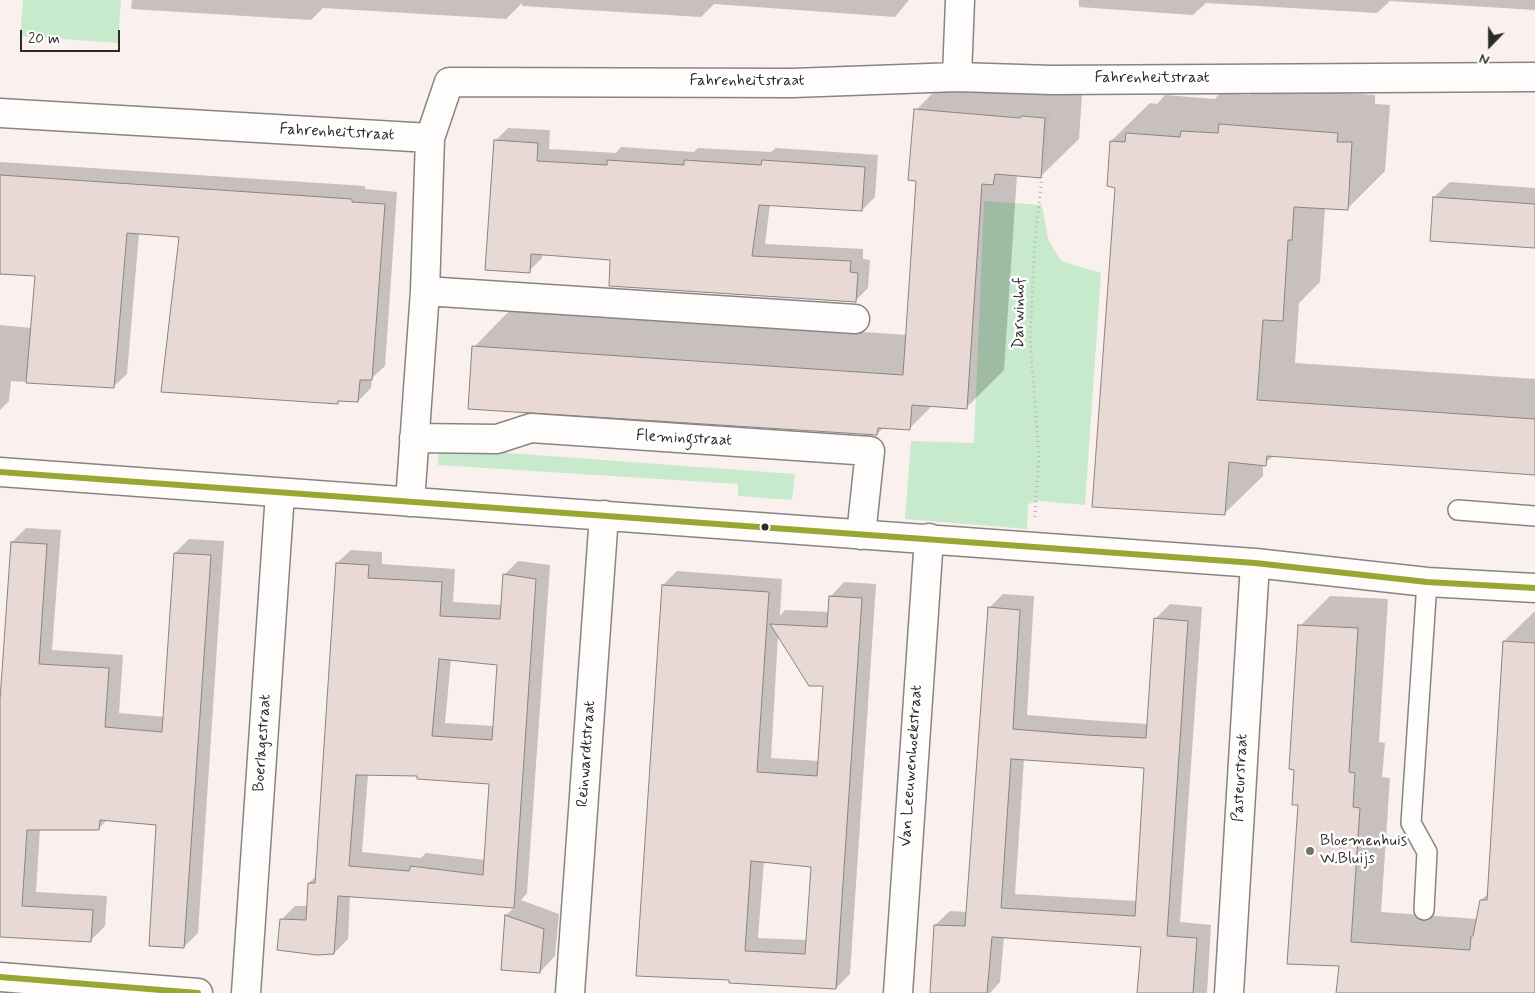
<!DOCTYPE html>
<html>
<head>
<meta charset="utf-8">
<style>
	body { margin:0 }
	#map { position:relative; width:1535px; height:993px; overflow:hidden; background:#faf0ee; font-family:Mynerve,sans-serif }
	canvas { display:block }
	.north { position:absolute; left:1465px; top:20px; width:50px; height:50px; -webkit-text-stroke:4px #fff; paint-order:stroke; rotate:202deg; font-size:14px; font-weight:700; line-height:20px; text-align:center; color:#2b2b2b }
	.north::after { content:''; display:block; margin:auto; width:18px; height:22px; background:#2b2b2b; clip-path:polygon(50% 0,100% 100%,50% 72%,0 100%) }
	.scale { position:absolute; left:20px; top:30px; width:100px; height:22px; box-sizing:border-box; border:2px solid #2b2b2b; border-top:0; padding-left:6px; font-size:15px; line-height:18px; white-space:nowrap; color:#2b2b2b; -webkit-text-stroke:4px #fff; paint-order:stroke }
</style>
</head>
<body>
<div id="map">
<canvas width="1535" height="993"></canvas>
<div class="north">N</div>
<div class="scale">20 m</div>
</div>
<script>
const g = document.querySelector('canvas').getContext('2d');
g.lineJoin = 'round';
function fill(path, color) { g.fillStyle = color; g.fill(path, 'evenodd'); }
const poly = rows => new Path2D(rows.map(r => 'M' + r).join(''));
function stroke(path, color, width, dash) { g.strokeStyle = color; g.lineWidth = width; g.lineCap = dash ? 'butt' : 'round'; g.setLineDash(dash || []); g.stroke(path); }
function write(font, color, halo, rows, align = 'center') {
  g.font = font + ' Mynerve,sans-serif'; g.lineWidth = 5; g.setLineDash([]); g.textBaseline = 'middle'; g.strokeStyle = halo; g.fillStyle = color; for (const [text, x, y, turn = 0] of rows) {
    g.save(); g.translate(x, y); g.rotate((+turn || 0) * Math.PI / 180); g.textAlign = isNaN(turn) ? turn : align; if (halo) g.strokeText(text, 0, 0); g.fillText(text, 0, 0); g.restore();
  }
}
fill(poly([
	[23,0,121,0,118,43,20,36],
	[984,201,1042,205,1048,239,1061,261,1101,273,1085,505,1039,501,1028,504,1027,529,905,519,911,441,974,443],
	[439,448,795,474,792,500,738,496,738,484,438,465]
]), '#c8eacc');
fill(poly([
	[132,0,909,0,895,17,714,4,701,17,522,6,522,3,506,19,323,8,311,20,131,9],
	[1079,0,1535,0,1535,10,1390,1,1377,13,1206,3,1193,15,1079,7],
	[954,72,1083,80,1079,139,1040,177,1017,175,1004,370,966,408,933,405,909,429,884,427,877,434,474,347,512,308,907,335,917,180,916,110],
	[1258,87,1375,95,1375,104,1390,105,1385,171,1347,209,1325,208,1320,282,1299,303,1295,363,1535,379,1535,473,1275,455,1263,464,1263,476,1224,514,1116,188,1111,141,1150,103,1157,104,1165,95,1215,99,1220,93,1250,95],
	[508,128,550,130,549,149,616,153,621,147,694,152,698,148,771,152,776,148,878,155,875,197,862,210,770,204,765,244,863,249,863,259,870,260,868,288,855,301,612,258,543,254,542,258,529,271,495,141],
	[0,162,365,186,365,189,397,192,385,366,372,378,371,388,358,401,340,400,338,402,180,236,139,233,127,374,113,387,11,381,9,401,0,410,0,325,32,328,36,275,0,272],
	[1450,182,1535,188,1535,247,1434,197],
	[26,528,61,530,52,650,123,655,119,713,165,717,175,553,189,539,224,541,198,933,184,947,158,824,108,819,98,829,40,828,36,892,107,896,105,926,90,941,0,935,0,710,12,542],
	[351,550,382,552,382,564,455,569,453,602,502,605,504,575,518,561,550,565,527,893,521,900,559,914,555,956,540,972,502,969,506,915,515,907,350,896,348,939,334,953,281,920,295,906,308,906,309,883,316,876,337,563],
	[451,659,498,663,494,726,445,723],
	[368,774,418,774,491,783,486,860,426,853,421,858,362,852],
	[677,571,782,579,780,616,785,610,829,612,830,597,844,582,876,584,850,974,836,988,669,975,663,585],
	[778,636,824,685,819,761,771,758],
	[764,861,812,866,807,940,758,938],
	[1003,594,1034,596,1027,715,1101,721,1148,724,1156,618,1170,604,1202,607,1180,922,1211,925,1207,993,1138,993,1142,946,1004,937,1000,982,990,993,931,993,935,925,950,911,968,912,989,608],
	[1024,759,1146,767,1137,901,1015,894],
	[1330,596,1388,599,1379,742,1385,743,1382,777,1390,778,1381,912,1478,919,1481,900,1489,893,1504,641,1535,611,1535,993,1337,993,1340,965,1300,804,1300,626]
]), '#0003');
const building = poly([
	[914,109,1020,118,1021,116,1045,118,1041,178,995,174,993,185,982,184,967,409,912,405,910,430,878,428,877,435,468,409,472,346,903,375,916,181,908,180,914,109],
	[1219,124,1338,133,1337,142,1352,142,1348,210,1294,207,1292,240,1288,240,1283,321,1263,320,1257,400,1535,419,1535,475,1267,456,1266,466,1229,462,1225,515,1092,507,1115,188,1107,186,1110,141,1125,142,1126,133,1180,137,1181,131,1218,133,1219,124],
	[494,140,538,143,537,161,607,165,607,160,684,165,684,160,761,165,762,160,865,167,862,211,759,205,752,256,851,261,850,272,858,273,856,302,609,286,610,260,531,254,530,273,485,270,494,140],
	[0,175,352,199,352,202,385,204,372,380,360,380,358,402,338,401,338,404,161,392,179,237,127,233,114,388,26,383,35,276,0,274,0,175],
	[1433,197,1535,204,1535,248,1430,241,1433,197],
	[11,542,47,544,39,664,109,668,105,727,162,732,174,553,211,555,184,948,149,946,156,825,100,820,99,830,27,830,22,906,93,910,91,942,0,937,0,700,11,542],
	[336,563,369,565,368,578,442,582,440,616,500,619,503,574,536,579,514,908,338,896,334,954,317,955,277,950,280,919,306,920,308,883,315,883,336,563],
	[439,659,497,665,492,740,432,736,439,659],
	[356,775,417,776,417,779,489,784,483,875,411,866,409,871,349,866,356,775],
	[662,585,769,592,757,772,817,776,823,686,809,686,770,624,827,627,829,596,862,598,836,989,729,983,729,980,636,976,662,585],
	[751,861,811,867,805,954,745,951,751,861],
	[988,607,1020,610,1013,729,1086,735,1146,738,1154,618,1188,621,1167,936,1197,938,1193,993,1137,993,1141,947,992,937,987,993,930,993,934,925,965,926,988,607],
	[1011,759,1144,768,1135,916,1001,908,1011,759],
	[1298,625,1358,628,1349,772,1355,773,1353,807,1360,808,1351,942,1470,950,1471,936,1473,936,1480,900,1487,900,1503,641,1535,643,1535,993,1336,993,1339,966,1287,964,1298,805,1292,805,1294,770,1289,769,1298,625],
	[505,915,544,929,540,973,501,970,505,915]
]);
fill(building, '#e8d9d5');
stroke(building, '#888483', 1);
const lane = poly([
	[1458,510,1535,516],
	[1424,910,1427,852,1411,823,1427,582]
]);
const street = poly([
	[957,77,960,0],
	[0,113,430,138,449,82,793,83,957,77,1052,80,1535,77],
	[425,291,855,319],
	[414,438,497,439,531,428,870,451,861,535],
	[0,472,1255,563,1427,582,1535,588],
	[410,502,425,291,430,138],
	[0,977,198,993],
	[246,993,280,493],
	[570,993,604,515],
	[898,993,929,538],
	[1229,993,1255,563]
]);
stroke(lane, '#888483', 22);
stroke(street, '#888483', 31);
stroke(poly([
	[1035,517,1039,456,1030,339,1035,240,1049,110]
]), '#b6b4b4', 3, [1, 4]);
stroke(lane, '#fefdfc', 19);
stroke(street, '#fefdfc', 28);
stroke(poly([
	[0,472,1255,563,1427,582,1535,588],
	[0,977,198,993]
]), '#97a730', 6);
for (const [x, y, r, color] of [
	[765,527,4.5,"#2b2b2b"],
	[1310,851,5,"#73706f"]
]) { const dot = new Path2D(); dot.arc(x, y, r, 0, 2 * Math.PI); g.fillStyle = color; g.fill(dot); stroke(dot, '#fff', 2); }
write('16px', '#2b2b2b', '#fff', [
	["Fahrenheitstraat",1152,79],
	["Fahrenheitstraat",747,82],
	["Fahrenheitstraat",337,133,3],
	["Darwinhof",1020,313,-89],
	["Flemingstraat",684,439,3],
	["Boerlagestraat",263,743,-86],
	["Reinwardtstraat",587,754,-86],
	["Van Leeuwenhoekstraat",912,766,-86],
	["Pasteurstraat",1241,778,-87]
]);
write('16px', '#2b2b2b', '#fff', [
	["Bloemenhuis",1320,842],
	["W.Bluijs",1320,860]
], 'left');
</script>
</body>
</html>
